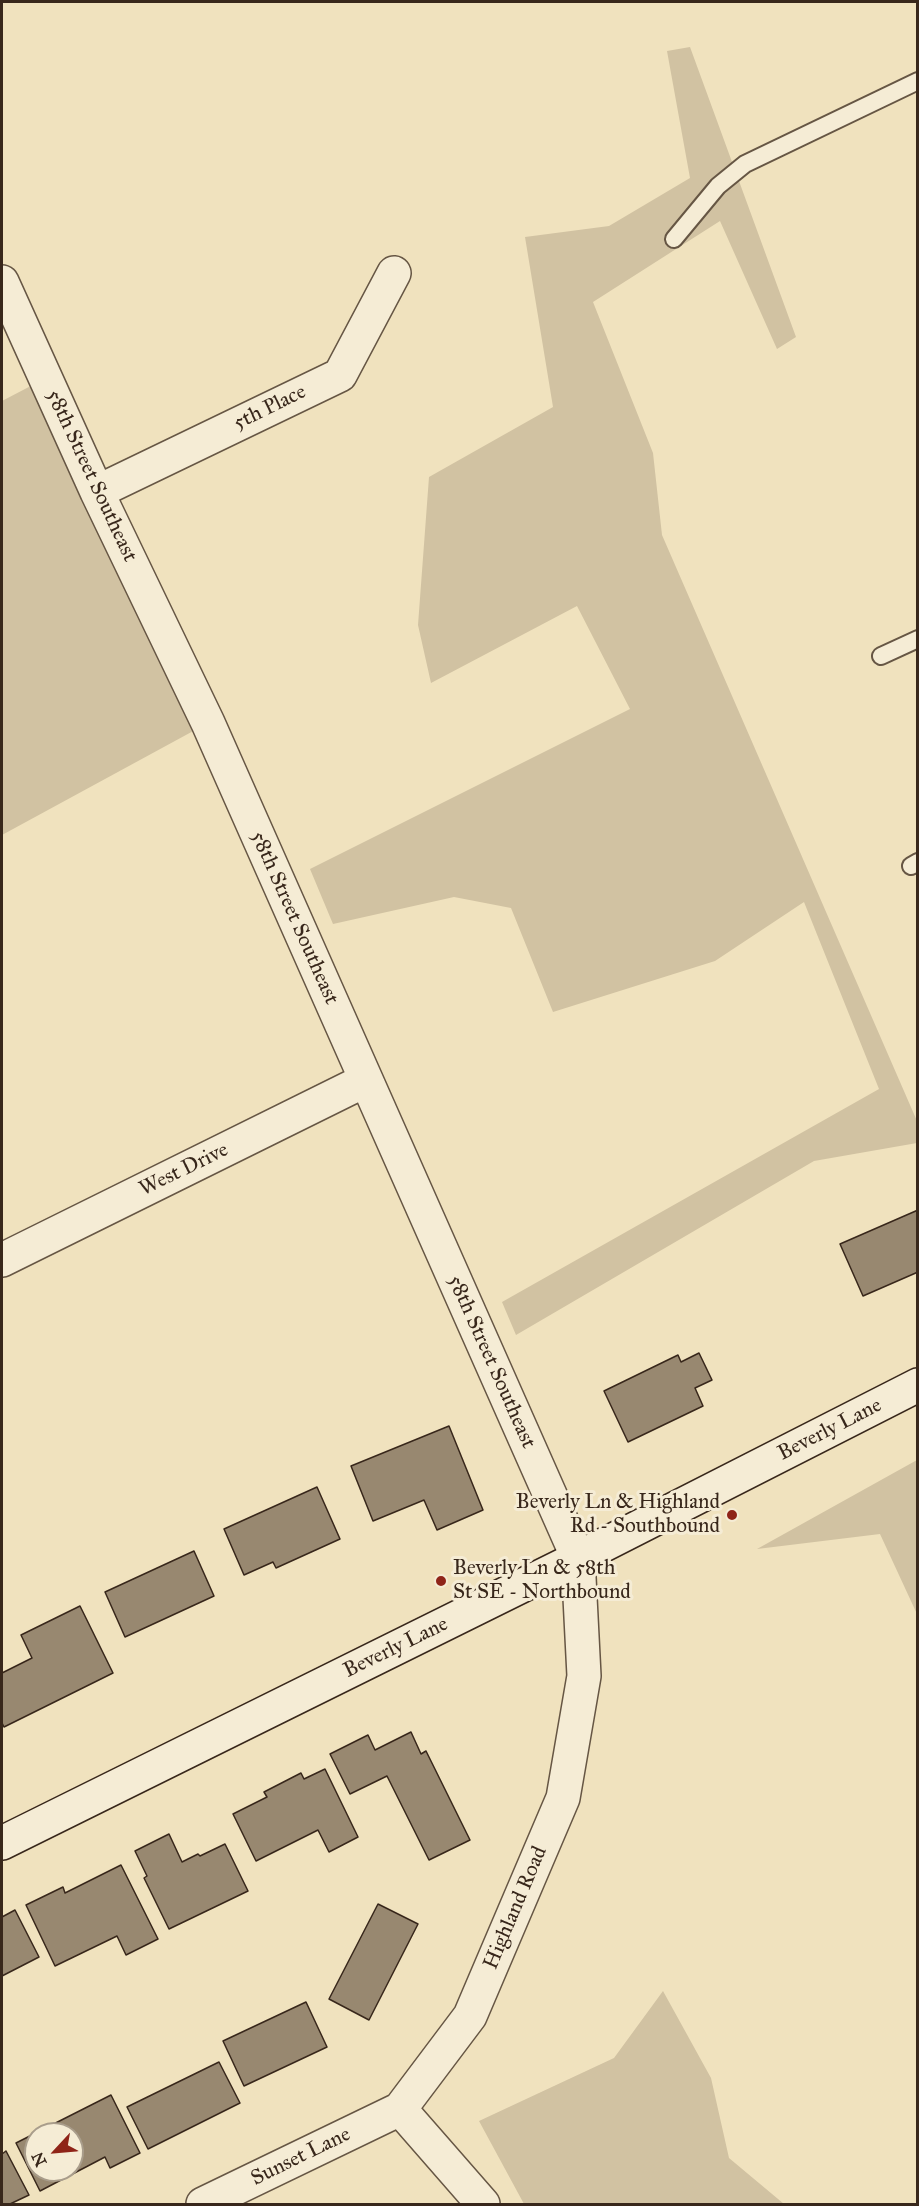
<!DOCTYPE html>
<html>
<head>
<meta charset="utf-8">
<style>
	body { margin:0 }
	#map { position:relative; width:919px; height:2206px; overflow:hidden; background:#f0e2be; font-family:"IM FELL Great Primer",serif }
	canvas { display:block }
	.frame { position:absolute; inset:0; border:3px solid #38271b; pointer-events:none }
	.north { position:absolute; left:24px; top:2122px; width:60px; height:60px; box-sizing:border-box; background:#f5ecd5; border:2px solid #a99d8b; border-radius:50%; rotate:244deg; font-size:16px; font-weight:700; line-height:24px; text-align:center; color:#38271b }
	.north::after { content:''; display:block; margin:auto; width:21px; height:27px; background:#8f2418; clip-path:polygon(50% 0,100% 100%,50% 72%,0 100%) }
</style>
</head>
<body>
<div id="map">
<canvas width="919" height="2206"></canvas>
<div class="frame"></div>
<div class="north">N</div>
</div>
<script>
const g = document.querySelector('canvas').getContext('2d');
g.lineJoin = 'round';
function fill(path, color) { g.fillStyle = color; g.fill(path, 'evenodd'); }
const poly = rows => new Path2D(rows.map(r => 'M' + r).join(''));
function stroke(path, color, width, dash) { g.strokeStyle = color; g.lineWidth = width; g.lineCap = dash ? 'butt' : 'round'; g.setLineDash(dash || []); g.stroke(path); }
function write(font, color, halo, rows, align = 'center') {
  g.font = font + ' "IM FELL Great Primer",serif'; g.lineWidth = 6; g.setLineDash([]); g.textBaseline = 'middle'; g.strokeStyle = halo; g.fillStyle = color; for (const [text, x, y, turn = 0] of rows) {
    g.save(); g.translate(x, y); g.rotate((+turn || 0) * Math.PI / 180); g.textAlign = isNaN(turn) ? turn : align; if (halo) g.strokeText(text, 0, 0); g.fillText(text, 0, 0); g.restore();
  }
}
fill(poly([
	[690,47,796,337,777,349,720,221,593,302,653,453,662,535,917,1121,917,1143,814,1161,516,1335,502,1302,879,1089,804,902,715,961,553,1012,511,908,454,897,333,924,310,869,630,709,577,606,431,683,418,625,429,477,553,407,525,237,609,226,690,178,667,51],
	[46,378,208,723,2,835,2,401],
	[917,1460,917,1614,880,1534,757,1549],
	[663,1991,711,2078,729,2158,784,2204,524,2204,479,2121,614,2058]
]), '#d1c2a2');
const building = poly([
	[918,1210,918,1272,863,1296,840,1244,918,1210],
	[699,1353,712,1380,695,1388,703,1406,628,1442,604,1391,678,1355,681,1362,699,1353],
	[449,1426,483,1510,437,1530,424,1500,373,1521,351,1466,449,1426],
	[317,1487,340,1539,276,1568,273,1562,244,1575,224,1529,317,1487],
	[194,1551,214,1596,125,1637,105,1592,194,1551],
	[80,1606,113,1673,4,1727,2,1723,2,1673,32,1658,21,1635,80,1606],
	[411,1732,421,1754,426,1751,470,1840,429,1860,387,1776,350,1794,330,1754,368,1735,375,1750,411,1732],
	[325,1769,358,1837,329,1852,318,1830,256,1861,233,1814,267,1797,264,1792,301,1773,304,1779,325,1769],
	[169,1834,182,1862,198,1854,200,1856,225,1844,248,1891,169,1929,144,1878,147,1876,135,1851,169,1834],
	[121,1865,158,1939,126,1955,117,1936,55,1966,26,1905,63,1887,65,1893,121,1865],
	[378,1904,418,1924,369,2020,329,1999,378,1904],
	[15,1910,39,1957,2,1976,2,1917,15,1910],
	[306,2002,327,2047,244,2086,223,2041,306,2002],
	[219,2062,240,2103,148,2149,127,2107,219,2062],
	[111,2095,140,2153,110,2168,105,2157,40,2191,16,2143,111,2095],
	[36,2134,72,2134,72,2170,36,2170,36,2134],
	[6,2151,29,2195,10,2204,2,2204,2,2154,6,2151]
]);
fill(building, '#988870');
stroke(building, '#38271b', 1.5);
const lane = poly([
	[674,239,718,186,745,164,918,81],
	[881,656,918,639],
	[911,866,918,862]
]);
const street = poly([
	[2,282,97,492,208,723,578,1558,584,1676,563,1798,470,2016,400,2109,483,2204],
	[97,492,340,375,394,273],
	[2,1260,366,1080],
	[203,2204,400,2109]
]);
const secondary = poly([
	[2,1843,578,1558,918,1385]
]);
stroke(lane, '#665644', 20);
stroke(street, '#665644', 36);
stroke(secondary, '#38271b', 36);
stroke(lane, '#f5ecd5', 16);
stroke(street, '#f5ecd5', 33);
stroke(secondary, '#f5ecd5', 33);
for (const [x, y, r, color] of [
	[732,1515,6,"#8f2418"],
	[441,1581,6,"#8f2418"]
]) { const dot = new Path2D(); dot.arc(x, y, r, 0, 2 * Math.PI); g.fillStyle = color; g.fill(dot); stroke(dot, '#f5ecd5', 2); }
write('21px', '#38271b', '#f5ecd5', [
	["5th Place",270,408,-26],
	["58th Street Southeast",91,476,65],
	["58th Street Southeast",294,918,66],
	["West Drive",184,1170,-26],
	["58th Street Southeast",491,1362,66],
	["Beverly Lane",830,1430,-27],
	["Beverly Lane",396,1648,-26],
	["Highland Road",516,1908,-67],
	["Sunset Lane",301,2157,-26]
]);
write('21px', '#38271b', '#f5ecd5', [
	["Beverly Ln & Highland",720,1503],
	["Rd - Southbound",720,1527],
	["Beverly Ln & 58th",453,1569,"left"],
	["St SE - Northbound",453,1593,"left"]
], 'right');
</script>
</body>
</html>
